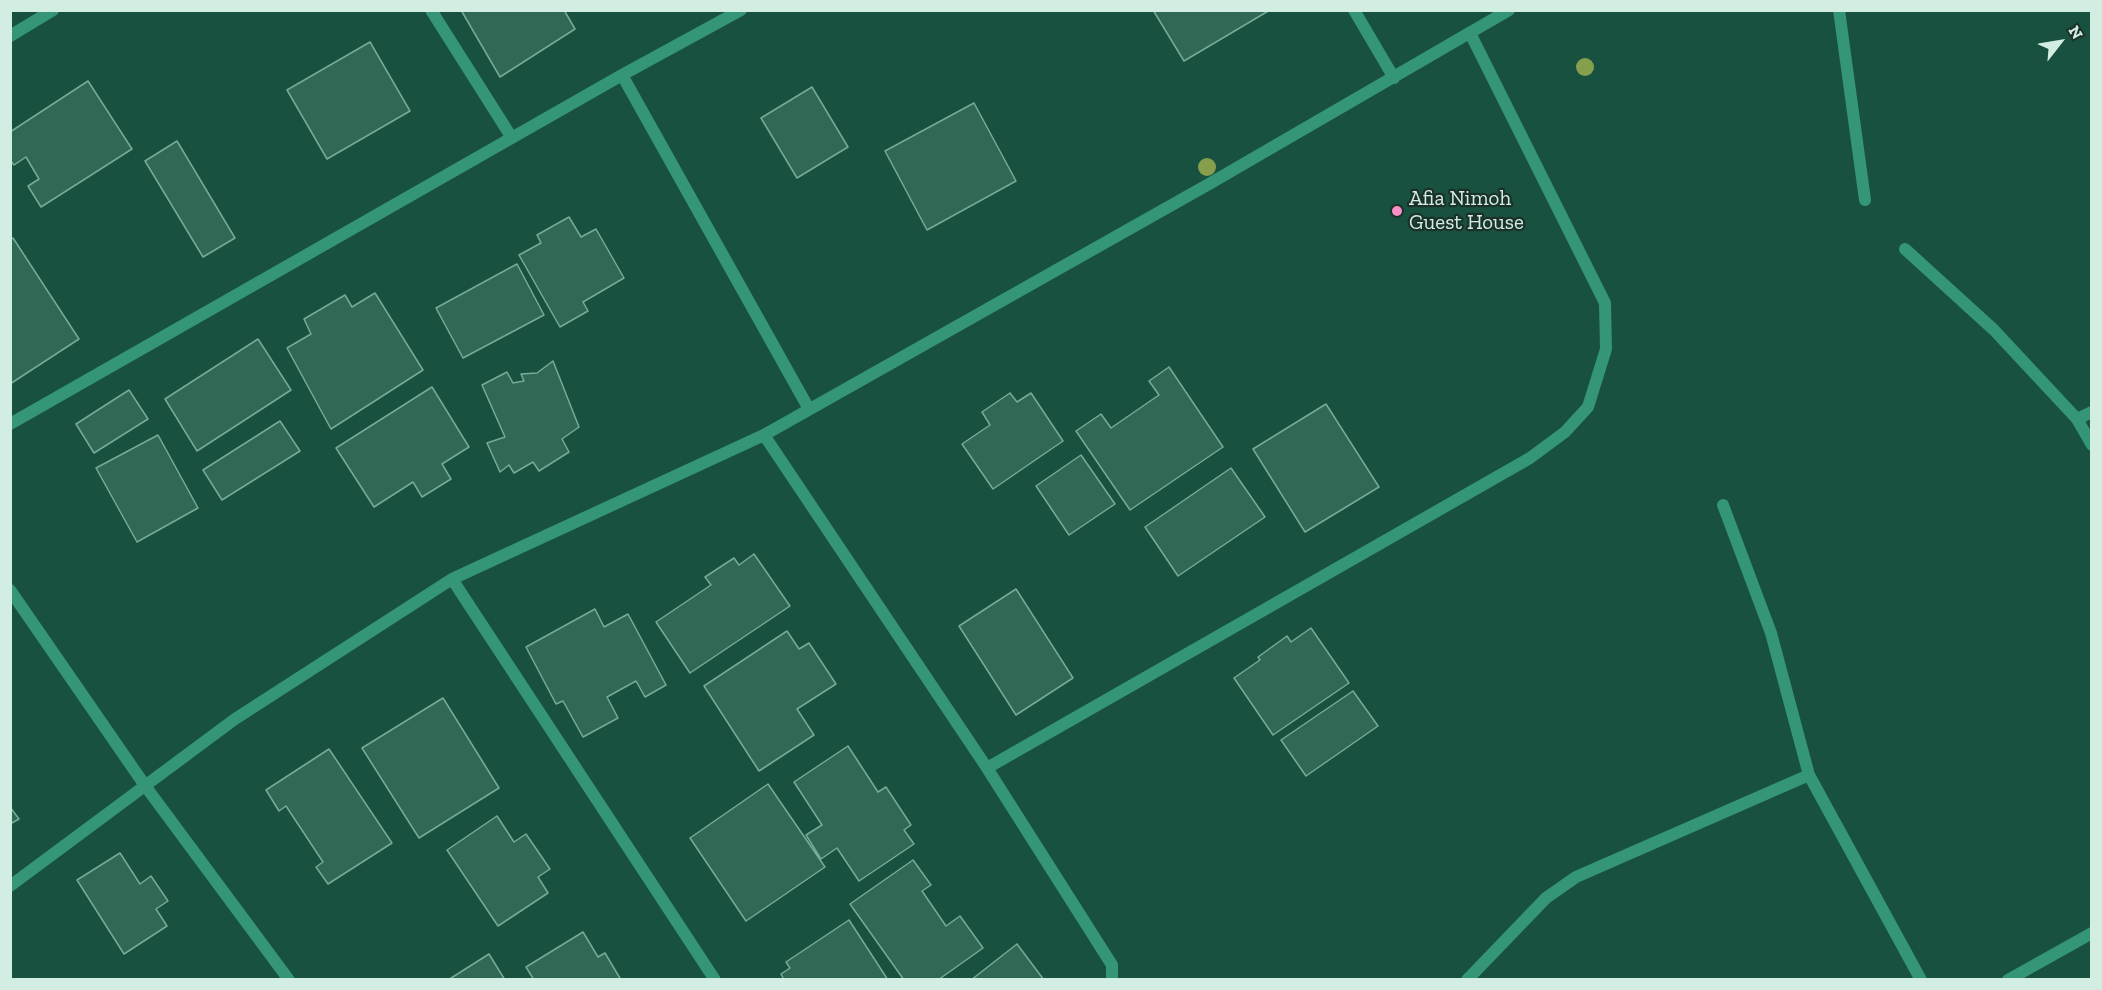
<!DOCTYPE html>
<html>
<head>
<meta charset="utf-8">
<style>
	body { margin:0 }
	#map { position:relative; width:2102px; height:990px; overflow:hidden; background:#195140; font-family:"Zilla Slab",serif }
	canvas { display:block }
	.frame { position:absolute; inset:0; border:12px solid #d2eee2; pointer-events:none }
	.north { position:absolute; left:2030px; top:12px; width:60px; height:60px; -webkit-text-stroke:4px #1b3129; paint-order:stroke; rotate:59deg; font-size:16px; font-weight:700; line-height:24px; text-align:center; color:#d2eee2 }
	.north::after { content:''; display:block; margin:auto; width:21px; height:27px; background:#d2eee2; clip-path:polygon(50% 0,100% 100%,50% 72%,0 100%) }
</style>
</head>
<body>
<div id="map">
<canvas width="2102" height="990"></canvas>
<div class="frame"></div>
<div class="north">N</div>
</div>
<script>
const g = document.querySelector('canvas').getContext('2d');
g.lineJoin = 'round';
function fill(path, color) { g.fillStyle = color; g.fill(path, 'evenodd'); }
const poly = rows => new Path2D(rows.map(r => 'M' + r).join(''));
function stroke(path, color, width, dash) { g.strokeStyle = color; g.lineWidth = width; g.lineCap = dash ? 'butt' : 'round'; g.setLineDash(dash || []); g.stroke(path); }
function write(font, color, halo, rows, align = 'center') {
  g.font = font + ' "Zilla Slab",serif'; g.lineWidth = 4.5; g.setLineDash([]); g.textBaseline = 'middle'; g.strokeStyle = halo; g.fillStyle = color; for (const [text, x, y, turn = 0] of rows) {
    g.save(); g.translate(x, y); g.rotate((+turn || 0) * Math.PI / 180); g.textAlign = isNaN(turn) ? turn : align; if (halo) g.strokeText(text, 0, 0); g.fillText(text, 0, 0); g.restore();
  }
}
const building = poly([
	[461,10,564,10,575,29,500,77,461,10],
	[1153,10,1270,10,1184,61,1153,10],
	[370,42,410,111,327,159,287,90,370,42],
	[88,81,132,149,41,207,28,186,39,179,26,157,14,165,10,160,10,132,88,81],
	[812,87,848,147,797,178,761,118,812,87],
	[974,103,1016,181,927,230,885,151,974,103],
	[177,141,235,238,203,257,145,161,177,141],
	[569,217,581,237,596,229,624,278,583,302,588,311,560,327,519,255,541,243,537,235,569,217],
	[13,238,79,339,10,384,10,240,13,238],
	[517,264,544,315,463,358,436,308,517,264],
	[375,293,423,370,331,429,287,348,311,334,304,319,345,295,352,307,375,293],
	[258,339,291,390,197,451,165,399,258,339],
	[553,361,579,427,562,439,569,452,539,471,533,462,514,473,509,465,500,472,487,443,505,437,482,385,507,372,513,383,524,381,521,374,537,373,553,361],
	[1169,367,1223,447,1130,510,1076,431,1101,414,1111,428,1159,395,1149,381,1169,367],
	[432,387,469,447,442,464,451,479,422,497,413,482,374,507,336,448,432,387],
	[129,390,148,419,94,453,76,424,129,390],
	[1010,393,1017,402,1031,393,1063,441,993,489,962,444,990,425,982,412,1010,393],
	[1326,404,1379,487,1305,532,1253,449,1326,404],
	[280,421,300,451,222,500,203,470,280,421],
	[158,435,198,508,137,542,96,468,158,435],
	[1081,455,1115,504,1069,535,1036,486,1081,455],
	[1231,468,1265,517,1178,576,1145,527,1231,468],
	[754,554,790,606,690,673,656,622,711,585,705,577,734,558,739,565,754,554],
	[1016,589,1073,678,1016,715,959,626,1016,589],
	[595,609,604,627,628,614,666,685,645,697,636,681,607,697,618,718,583,737,563,701,556,704,526,647,595,609],
	[1311,628,1349,683,1273,735,1234,678,1260,660,1258,657,1287,636,1291,642,1311,628],
	[787,631,799,649,809,643,836,684,797,709,814,735,759,771,704,686,787,631],
	[1353,691,1378,726,1306,776,1281,740,1353,691],
	[443,698,499,788,419,838,362,748,443,698],
	[848,746,878,792,886,787,911,825,904,830,914,844,859,881,837,848,821,859,806,835,822,825,794,782,848,746],
	[329,749,392,843,328,884,316,867,323,862,286,806,279,811,266,790,329,749],
	[768,784,825,867,746,921,690,838,768,784],
	[10,807,19,819,10,824,10,807],
	[497,816,514,842,526,834,550,869,538,877,548,893,498,926,447,850,497,816],
	[120,853,140,884,151,876,168,901,156,909,167,926,124,954,77,880,120,853],
	[913,860,931,885,922,891,946,926,960,916,983,948,938,980,904,980,850,904,913,860],
	[849,920,888,980,784,980,781,974,790,968,786,962,849,920],
	[583,932,598,957,605,953,621,980,534,980,526,967,583,932],
	[1017,944,1044,980,971,980,1017,944],
	[489,954,505,980,448,980,489,954]
]);
fill(building, '#316755');
stroke(building, '#75ac97', 1.5);
stroke(poly([
	[431,10,512,138],
	[1354,10,1394,78],
	[1839,10,1865,200],
	[10,36,53,10],
	[622,75,809,409],
	[1905,249,1994,330,2077,419,2092,445],
	[2077,419,2092,412],
	[10,424,622,75,741,10],
	[764,435,987,768,1112,965,1112,980],
	[1723,505,1771,633,1809,775,1921,980],
	[452,579,715,980],
	[10,590,146,787,289,980],
	[987,768,1530,458,1565,432,1588,407,1606,349,1605,303,1470,33],
	[10,886,235,719,452,579,764,435,1209,184,1509,10],
	[1467,980,1546,898,1576,877,1809,775],
	[2008,980,2092,933]
]), '#349577', 12);
g.fillStyle = '#869f4c';
for (const [x, y] of [
	[1585,67],
	[1207,167]
]) { g.beginPath(); g.arc(x, y, 9, 0, 2 * Math.PI); g.fill(); }
for (const [x, y, r, color] of [
	[1397,211,6,"#fa8fc6"]
]) { const dot = new Path2D(); dot.arc(x, y, r, 0, 2 * Math.PI); g.fillStyle = color; g.fill(dot); stroke(dot, '#1b3129', 2); }
write('21px', '#d2eee2', '#1b3129', [
	["Afia Nimoh",1409,199],
	["Guest House",1409,223]
], 'left');
</script>
</body>
</html>
